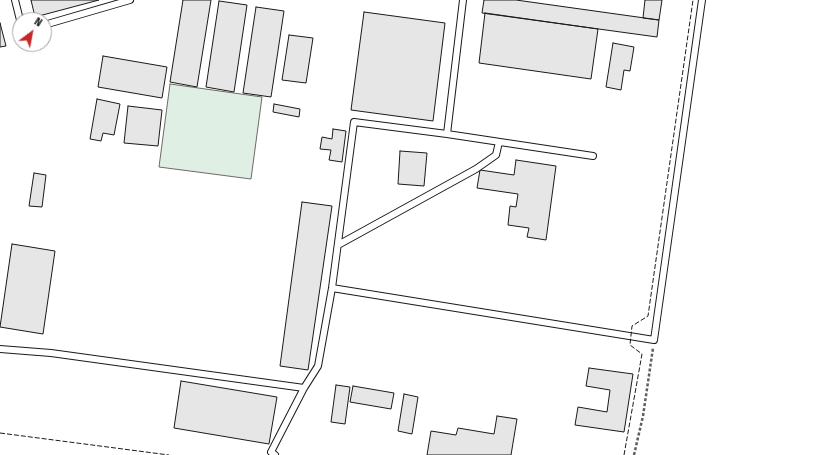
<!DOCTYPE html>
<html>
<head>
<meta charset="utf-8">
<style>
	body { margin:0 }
	#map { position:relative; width:829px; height:455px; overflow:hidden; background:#fff; font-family:"Fira Sans Condensed",sans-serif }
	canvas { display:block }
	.north { position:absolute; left:12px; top:12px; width:40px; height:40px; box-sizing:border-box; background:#fff; border:1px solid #a3a3a3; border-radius:50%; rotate:32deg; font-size:11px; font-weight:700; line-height:16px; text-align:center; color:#1a1a1a }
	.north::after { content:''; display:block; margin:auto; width:14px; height:18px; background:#c62828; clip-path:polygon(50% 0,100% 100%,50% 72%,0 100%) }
</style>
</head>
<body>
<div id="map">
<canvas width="829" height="455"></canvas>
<div class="north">N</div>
</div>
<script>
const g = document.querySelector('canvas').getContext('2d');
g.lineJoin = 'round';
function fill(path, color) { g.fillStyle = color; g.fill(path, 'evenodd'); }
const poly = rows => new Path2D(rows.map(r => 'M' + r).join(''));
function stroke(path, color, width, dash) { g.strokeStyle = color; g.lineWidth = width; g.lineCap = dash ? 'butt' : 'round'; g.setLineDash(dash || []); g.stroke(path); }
const green = poly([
	[170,84,262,97,251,179,159,167,170,84]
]);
fill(green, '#e0efe3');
stroke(green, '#6a6a6a', 1);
const building = poly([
	[31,0,99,0,35,17,31,0],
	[183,0,211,0,197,87,170,82,183,0],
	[484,0,516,0,659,20,657,37,482,13,484,0],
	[645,0,662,0,659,20,643,18,645,0],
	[219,1,247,5,234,92,206,87,219,1],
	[256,7,284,11,271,97,243,93,256,7],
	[364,12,445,23,433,121,351,110,364,12],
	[485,13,598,29,591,79,479,63,485,13],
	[0,23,6,46,0,47,0,23],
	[289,35,313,38,306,83,282,80,289,35],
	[613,43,634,47,630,71,624,70,621,90,606,87,613,43],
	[103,56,167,67,162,98,98,87,103,56],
	[97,99,120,104,114,135,103,133,101,141,90,139,97,99],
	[274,104,300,109,299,117,273,112,274,104],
	[128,106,162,110,158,146,124,143,128,106],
	[333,129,346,131,342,162,329,160,331,150,320,149,322,137,332,139,333,129],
	[400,151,427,153,424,186,398,184,400,151],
	[516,160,556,166,546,240,527,237,529,228,508,225,510,206,516,207,518,194,477,188,480,170,514,175,516,160],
	[34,173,46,175,42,207,29,206,34,173],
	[302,202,332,206,308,370,280,366,302,202],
	[12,244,55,251,43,334,0,327,12,244],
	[589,368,633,374,624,432,575,425,578,407,607,412,610,390,586,386,589,368],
	[181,381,277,397,269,444,174,428,181,381],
	[336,385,350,387,345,424,331,422,336,385],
	[353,386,394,393,391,409,350,402,353,386],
	[404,394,418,397,412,434,398,431,404,394],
	[497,416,517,419,511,455,427,455,431,431,456,435,458,428,494,434,497,416]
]);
fill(building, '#e6e6e6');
stroke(building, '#1a1a1a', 1);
const lane = poly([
	[15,0,20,20],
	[44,25,130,0],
	[447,134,593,156],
	[338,245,476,169,496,155,499,142],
	[332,288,654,340,702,0],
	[0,349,51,353,304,388],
	[275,455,271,452,304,388,318,366,332,288,354,122,447,134,463,0]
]);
stroke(lane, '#1a1a1a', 8);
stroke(poly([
	[634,455,643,416,653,348]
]), '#5f5f5f', 2.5, [3, 2]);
stroke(lane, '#fff', 6);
stroke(poly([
	[0,433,169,455],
	[624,455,642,354,630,345,632,326,648,316,693,0]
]), '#1a1a1a', 1, [5, 2]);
</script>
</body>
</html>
